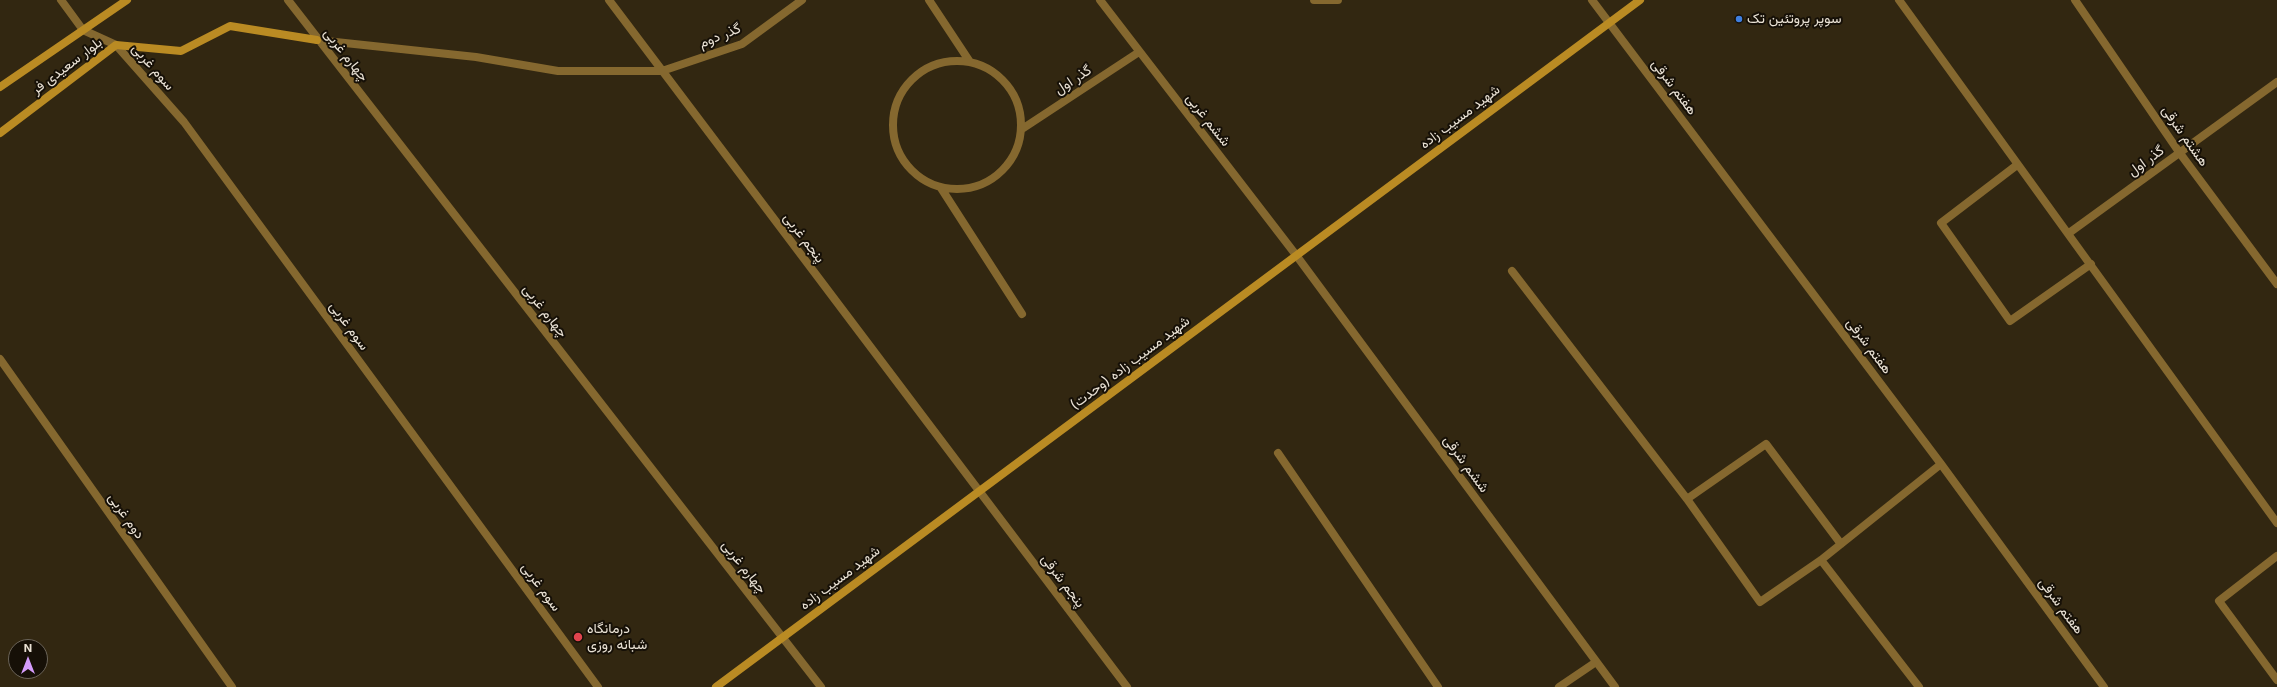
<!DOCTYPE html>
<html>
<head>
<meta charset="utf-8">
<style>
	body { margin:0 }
	#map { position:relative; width:2277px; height:687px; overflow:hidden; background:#322711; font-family:Inter,sans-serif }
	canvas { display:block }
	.north { position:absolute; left:8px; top:639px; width:40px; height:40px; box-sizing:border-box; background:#161007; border:1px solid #6b6459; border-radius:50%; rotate:0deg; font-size:11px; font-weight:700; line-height:16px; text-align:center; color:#eae2d5 }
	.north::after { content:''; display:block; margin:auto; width:14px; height:18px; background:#d49cfb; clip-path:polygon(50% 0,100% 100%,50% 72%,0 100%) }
</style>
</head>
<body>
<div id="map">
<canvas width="2277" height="687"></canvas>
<div class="north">N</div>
</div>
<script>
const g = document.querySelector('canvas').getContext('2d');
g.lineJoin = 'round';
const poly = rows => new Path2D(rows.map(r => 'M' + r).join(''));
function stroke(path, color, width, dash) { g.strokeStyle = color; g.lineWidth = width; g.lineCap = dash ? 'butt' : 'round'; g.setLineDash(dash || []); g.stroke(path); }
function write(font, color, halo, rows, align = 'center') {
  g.font = font + ' Inter,Vazirmatn,sans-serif'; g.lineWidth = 4; g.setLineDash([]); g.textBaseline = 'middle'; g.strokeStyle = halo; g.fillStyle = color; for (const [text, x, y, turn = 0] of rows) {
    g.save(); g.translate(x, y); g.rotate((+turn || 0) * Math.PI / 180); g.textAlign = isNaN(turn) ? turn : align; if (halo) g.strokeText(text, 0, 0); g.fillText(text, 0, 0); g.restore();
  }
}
stroke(poly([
	[61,0,83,30,116,45,184,122,598,687],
	[288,0,821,687],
	[609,0,1127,687],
	[929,0,970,62],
	[1100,0,1296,255,1615,687],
	[1314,0,1338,0],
	[1592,0,1941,464,2104,687],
	[1899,0,2277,523],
	[2075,0,2179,152,2277,284],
	[317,40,476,57,558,71,662,71,742,44,802,0],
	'893 125a64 64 0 1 1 128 0a64 64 0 1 1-128 0Z',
	[1022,129,1139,52],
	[2017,165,1941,223,2010,321,2091,264],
	[941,188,1022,314],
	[2069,233,2277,82],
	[1512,271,1687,499,1760,602,1821,560,1941,464],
	[0,359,232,687],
	[1278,453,1438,687],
	[1687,499,1766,444,1841,544],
	[2277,556,2219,601,2277,680],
	[1821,560,1919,687],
	[1559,687,1596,662]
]), '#85682f', 8);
stroke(poly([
	[0,87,127,0],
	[0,133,116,45,181,51,230,26,317,40],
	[716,687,1640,0]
]), '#ba8b23', 8);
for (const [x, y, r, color] of [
	[1739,19,4,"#3f7fe0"],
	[578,637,5,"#e0444e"]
]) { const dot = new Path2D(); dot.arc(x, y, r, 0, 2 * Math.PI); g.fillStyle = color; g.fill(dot); stroke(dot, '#161007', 1.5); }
write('14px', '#eae2d5', '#161007', [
	["سوپر پروتئین تک",1747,19],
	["درمانگاه",587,629],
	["شبانه روزی",587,645]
], 'left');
write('14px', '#eae2d5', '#161007', [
	["گذر دوم",720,36,-22],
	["چهارم غربی",346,55,52],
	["بلوار سعیدی فر",67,66,-37],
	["سوم غربی",153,67,49],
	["گذر اول",1073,80,-33],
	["هفتم شرقی",1674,87,53],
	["شهید مسیب زاده",1460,117,-37],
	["ششم غربی",1208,120,52],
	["هشتم شرقی",2185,136,55],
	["گذر اول",2146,161,-36],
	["پنجم غربی",804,238,53],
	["چهارم غربی",545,311,52],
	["سوم غربی",349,326,54],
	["هفتم شرقی",1869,346,53],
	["شهید مسیب زاده (وحدت)",1130,363,-37],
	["ششم شرقی",1466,464,54],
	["دوم غربی",126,516,55],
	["چهارم غربی",744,567,52],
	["شهید مسیب زاده",840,578,-37],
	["پنجم شرقی",1063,581,53],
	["سوم غربی",541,587,54],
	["هفتم شرقی",2061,606,54]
]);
</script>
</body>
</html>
